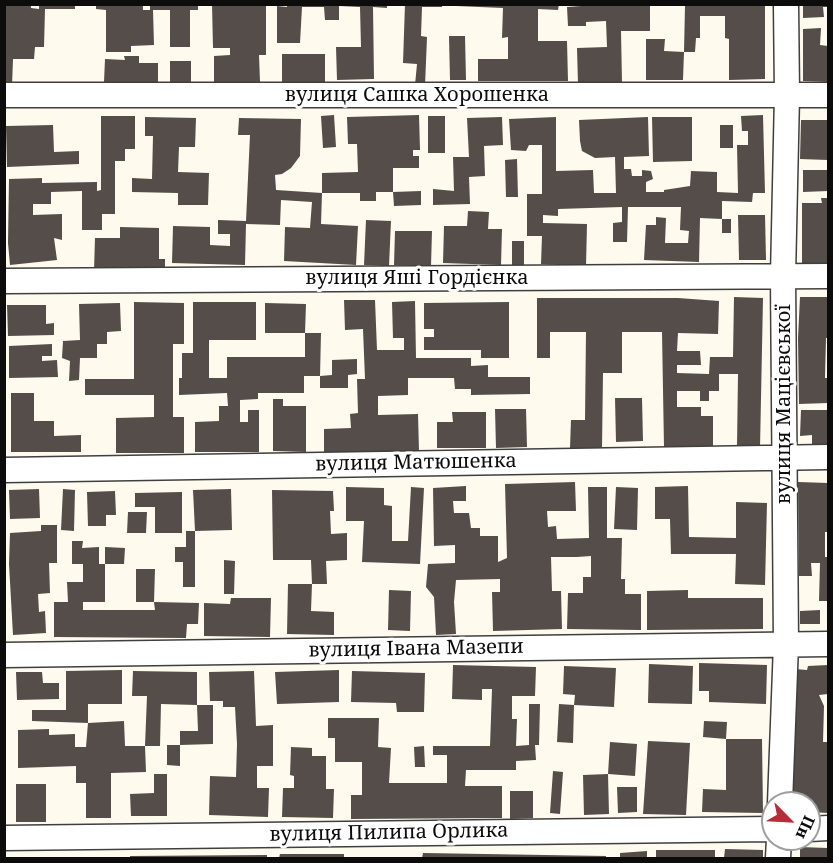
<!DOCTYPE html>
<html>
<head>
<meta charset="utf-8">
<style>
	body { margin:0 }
	#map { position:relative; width:833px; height:863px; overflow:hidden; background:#fefaed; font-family:"Noto Serif",serif }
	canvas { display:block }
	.frame { position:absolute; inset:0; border:6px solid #0c0c0c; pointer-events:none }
	.north { position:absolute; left:761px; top:791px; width:60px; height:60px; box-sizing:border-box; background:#fff; border:2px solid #9e9e9e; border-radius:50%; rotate:114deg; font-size:16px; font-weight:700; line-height:24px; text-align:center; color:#0c0c0c }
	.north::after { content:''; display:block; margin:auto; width:21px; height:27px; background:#b42d3b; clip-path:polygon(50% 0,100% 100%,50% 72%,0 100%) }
</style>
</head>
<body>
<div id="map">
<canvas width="833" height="863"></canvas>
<div class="frame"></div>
<div class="north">Пн</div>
</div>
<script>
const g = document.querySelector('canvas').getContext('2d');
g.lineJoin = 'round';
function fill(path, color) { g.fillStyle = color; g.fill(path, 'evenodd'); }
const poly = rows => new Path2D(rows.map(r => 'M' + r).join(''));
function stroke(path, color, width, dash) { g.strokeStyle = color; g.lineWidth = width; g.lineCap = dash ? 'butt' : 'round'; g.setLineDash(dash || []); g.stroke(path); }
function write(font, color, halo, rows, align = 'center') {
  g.font = font + ' "Noto Serif",serif'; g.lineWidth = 6; g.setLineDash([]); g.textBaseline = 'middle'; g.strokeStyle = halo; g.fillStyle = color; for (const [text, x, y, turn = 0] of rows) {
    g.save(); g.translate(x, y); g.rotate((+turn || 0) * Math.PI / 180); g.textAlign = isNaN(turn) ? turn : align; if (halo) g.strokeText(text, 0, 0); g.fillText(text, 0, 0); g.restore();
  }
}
fill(poly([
	[6,4,31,4,31,8,39,9,39,4,75,4,75,9,45,9,44,47,35,47,34,59,13,59,12,86,5,85],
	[96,4,143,4,143,10,150,10,150,4,198,4,198,10,190,10,190,47,170,47,170,10,153,10,154,45,131,46,131,52,106,52,106,10,96,9],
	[212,4,266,4,266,55,259,55,260,82,214,82,214,56,230,55,230,48,213,48],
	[287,4,387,4,387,8,373,7,374,79,337,80,336,47,361,47,360,7,339,6,339,20,325,20,324,7,302,7,300,43,277,43,277,6,287,7],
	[405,4,442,4,442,7,422,7,421,36,427,37,425,86,415,85,417,64,403,63],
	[456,4,559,4,558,10,538,9,538,41,567,41,568,81,478,81,478,59,508,59,508,37,502,38,503,8,456,6],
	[581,4,650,4,650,31,621,31,622,83,578,84,577,48,607,47,606,21,586,22,586,26,568,26,567,7,581,6],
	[692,4,765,4,765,79,729,80,729,39,725,38,725,16,700,16,700,38,696,38,695,52,684,52,683,80,646,80,646,39,665,39,664,51,684,52,685,6],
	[818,4,828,4,828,7,823,7,824,17,803,18,803,5],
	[821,28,820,45,828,46,828,82,803,81,803,29],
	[449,36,465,36,466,80,450,80],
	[282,54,325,54,325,82,282,82],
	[124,56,139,56,139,63,158,63,158,82,104,82,105,59,125,60],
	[170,61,191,61,191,82,170,82],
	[334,115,336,147,323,148,321,116],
	[419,115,420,150,413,150,413,156,419,156,419,168,393,168,393,192,376,192,376,201,360,201,360,193,322,193,322,173,358,172,357,144,348,144,347,117],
	[763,115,765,193,753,193,752,202,722,201,722,219,700,218,699,262,644,260,646,225,656,225,656,217,666,218,665,243,688,243,689,231,680,230,681,207,628,207,627,242,613,242,613,223,622,222,622,207,558,209,558,216,543,215,543,223,587,224,586,266,541,264,542,236,527,236,527,194,542,194,542,145,529,145,526,151,511,150,509,119,556,117,556,171,593,170,594,193,616,193,615,157,595,158,582,151,580,141,579,120,648,117,649,156,624,157,624,169,631,169,632,176,642,176,642,170,651,171,653,179,646,182,646,192,664,192,664,190,690,186,691,171,717,172,717,192,738,193,737,145,748,145,748,131,742,131,741,116],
	[101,116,135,116,135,149,125,149,125,161,115,161,115,214,102,214,102,230,82,230,82,191,51,192,51,204,33,204,33,215,62,214,62,240,54,238,57,260,10,265,8,243,9,179,42,178,42,183,97,182,97,191,101,190],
	[428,116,445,116,445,153,428,153],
	[145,117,196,118,195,147,179,147,178,172,209,173,208,205,178,205,178,193,132,192,132,178,152,179,153,136,145,136],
	[502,117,503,145,484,146,485,176,469,177,470,204,433,205,433,189,454,191,453,157,469,157,467,118],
	[652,117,692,117,692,161,653,162],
	[239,118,301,119,300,156,291,168,282,174,275,175,276,190,322,193,321,224,358,226,356,265,284,261,285,227,310,228,312,202,281,200,280,225,246,224,245,265,172,263,173,226,210,227,210,245,230,246,230,234,218,234,218,220,246,221,250,135,238,135],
	[801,120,828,120,828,160,800,159],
	[53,125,54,152,79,151,79,164,7,167,6,126],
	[720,125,733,125,733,148,720,148],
	[517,159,518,197,506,197,505,160],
	[803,170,828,170,828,191,803,192],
	[421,191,421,205,394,206,393,192],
	[821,198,828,198,828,264,802,264,802,203,822,203],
	[468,211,489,212,488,229,502,229,501,265,443,263,444,226,467,226],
	[738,215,765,215,766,260,739,260],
	[722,219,731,219,731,233,722,233],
	[366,220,391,221,389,266,364,265],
	[120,227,159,228,159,259,165,259,165,272,94,271,95,238,120,238],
	[395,231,432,231,431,266,394,265],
	[512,241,524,241,524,266,512,266],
	[734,297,763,298,760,448,737,447,738,374,719,374,719,391,709,391,709,401,700,401,700,391,677,391,677,407,701,407,701,416,713,416,713,446,664,447,662,332,622,332,622,373,603,373,602,448,570,448,571,420,585,420,586,332,550,332,550,358,537,358,537,298,678,298,719,301,718,334,678,333,677,351,700,351,701,365,677,365,677,373,709,374,710,357,733,357],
	[800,297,828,297,828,338,826,338,825,378,828,378,828,403,799,404,798,338],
	[344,300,375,300,377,350,404,350,404,338,393,338,392,302,415,301,416,358,471,358,471,366,488,365,488,377,530,377,530,394,471,395,471,389,455,389,454,378,408,378,408,395,378,396,378,415,418,414,419,451,324,453,324,429,351,428,350,414,358,413,357,379,365,379,363,329,345,330],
	[134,302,184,303,184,344,173,344,173,417,184,417,184,453,116,453,116,418,154,417,154,395,85,395,85,379,134,379],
	[193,302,256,302,256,340,209,340,209,378,227,378,227,357,305,357,305,333,321,333,320,376,304,376,304,393,258,393,258,399,240,400,240,422,248,422,248,410,259,410,259,452,195,452,195,422,219,421,219,406,228,406,227,393,179,395,179,378,182,378,182,353,193,353],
	[509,302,509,358,481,358,481,350,424,350,424,337,434,337,434,329,424,329,424,303],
	[120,303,121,331,107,332,107,344,97,344,97,358,80,358,79,380,69,381,70,361,62,358,63,341,80,340,79,304],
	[265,303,306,304,305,333,265,333],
	[7,305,46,305,46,324,54,323,54,335,8,336],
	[52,344,52,356,42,356,42,361,57,360,58,377,9,378,9,346],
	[357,359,357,374,348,375,348,388,320,388,320,376,332,375,332,360],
	[11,393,34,393,34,421,54,421,54,436,81,435,81,452,11,452],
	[615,398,642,398,643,441,616,442],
	[273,399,283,399,283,406,306,406,306,452,273,451],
	[495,409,526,409,527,447,496,448],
	[801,410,828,410,828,448,812,447,812,435,800,436],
	[452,412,486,412,486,448,437,448,437,422,453,422],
	[575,482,576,511,547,511,548,527,556,526,557,539,589,538,588,487,607,487,607,538,622,538,621,579,625,579,625,594,641,594,641,630,567,629,568,593,583,593,583,577,591,577,591,556,577,557,551,557,552,591,561,591,562,629,493,631,492,592,500,592,500,579,456,580,454,602,456,634,436,635,434,597,426,587,428,564,455,563,455,545,434,546,433,488,466,486,466,501,453,501,454,513,469,513,471,528,480,528,480,536,498,536,498,562,507,558,505,484],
	[798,482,828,483,828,532,825,532,825,557,828,557,828,601,819,601,820,563,811,563,812,576,799,576],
	[688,486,689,537,736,538,736,502,767,503,765,585,735,584,736,554,671,554,670,519,655,519,655,487],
	[346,487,384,488,384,505,392,506,392,541,408,541,411,487,424,488,420,564,362,562,364,521,346,521],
	[616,487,638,488,637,530,614,529],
	[39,489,40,518,10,519,9,490],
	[63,489,75,490,74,531,61,530],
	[231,489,232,530,195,531,193,490],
	[272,490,333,491,334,511,330,511,331,534,347,533,347,560,326,561,327,584,312,584,311,560,273,560],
	[115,491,116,515,106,515,106,526,88,526,87,492],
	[182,492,182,533,155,533,155,507,135,507,135,493],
	[128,512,147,512,146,533,127,533],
	[41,525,57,525,57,563,49,563,50,593,38,594,39,612,45,611,46,633,13,635,9,564,10,533,41,531],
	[186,531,195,531,195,587,183,587,183,562,175,562,175,547,186,547],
	[72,541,83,541,82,548,99,547,99,564,105,564,105,602,83,602,83,610,155,610,154,602,199,603,198,624,187,624,186,638,54,637,54,602,68,602,67,582,83,582,83,564,72,564],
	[105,547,125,548,124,564,105,564],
	[224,560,235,561,234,594,224,594],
	[136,569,155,569,154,602,136,602],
	[288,584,312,584,311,611,334,612,334,635,287,634],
	[389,590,411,591,410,631,388,630],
	[688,590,688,598,763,598,763,629,647,630,647,591],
	[231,598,271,598,270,637,204,636,204,603,230,604],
	[820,610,820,624,800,624,800,611],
	[699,663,767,665,766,704,709,702,709,691,699,691],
	[649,664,693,666,692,704,648,703],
	[453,665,536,667,535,696,512,696,512,719,517,719,516,746,529,745,529,704,540,704,539,745,535,745,536,760,516,761,516,770,466,770,465,786,502,786,502,818,351,819,351,795,362,795,362,762,335,762,335,738,328,738,328,718,379,718,378,747,391,748,389,783,447,783,447,755,433,755,433,746,490,746,492,689,482,689,482,700,452,699],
	[828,665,828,694,819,695,824,706,823,742,828,742,828,813,809,812,809,803,793,803,795,669,807,670,808,666],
	[564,666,616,668,614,707,574,705,575,695,563,694],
	[122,670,122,704,88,704,88,723,124,721,125,746,145,746,146,772,111,773,111,818,86,818,86,783,76,783,76,766,18,768,18,730,49,729,49,735,75,734,75,747,86,747,88,723,32,721,32,710,66,710,66,671],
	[339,670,339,702,277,704,275,672],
	[133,671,197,672,197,705,161,704,160,746,145,746,147,696,132,696],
	[254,671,256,726,273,725,273,766,257,766,257,788,269,788,268,817,209,815,210,776,236,777,237,744,235,707,223,707,223,701,210,701,209,672],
	[352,671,425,673,424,712,397,712,396,703,351,702],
	[16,672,42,672,43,683,59,683,59,699,17,700],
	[559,704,574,705,573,743,557,742],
	[197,705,213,705,213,744,180,745,180,731,198,731],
	[704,721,727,722,726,739,703,737],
	[726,739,762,739,763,813,702,812,703,789,726,790],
	[648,741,690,743,686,815,643,814],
	[610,742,637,744,635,776,608,774],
	[167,745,180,745,180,766,167,765],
	[424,746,425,767,415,767,414,747],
	[291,747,312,748,312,756,326,756,326,789,334,789,333,818,282,817,283,788,294,788,294,776,290,775],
	[553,771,563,772,560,814,550,813],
	[154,774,167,774,167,816,131,816,130,794,154,793],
	[608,774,609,814,584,815,583,775],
	[16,784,46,784,46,822,16,822],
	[617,787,637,787,637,812,618,813],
	[510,791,533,791,533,818,510,819],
	[800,847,828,848,828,858,800,858],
	[725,849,763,850,763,858,724,858],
	[656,850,715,850,715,858,656,858],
	[647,851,647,858,620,858,620,853],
	[423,853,606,856,606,858,422,858],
	[280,854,344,854,344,858,279,858],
	[267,855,267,858,130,858,130,856]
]), '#544d49');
const street = poly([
	[4,95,828,95],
	[4,281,828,276],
	[4,470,828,457],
	[4,655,828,644],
	[780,803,786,644,783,276,787,95,786,4],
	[809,829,828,828],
	[4,838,773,829],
	[778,858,779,839]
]);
stroke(street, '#3f3f3f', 27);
stroke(street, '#fff', 24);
stroke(poly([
	[4,777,4,798]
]), '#b42d3b', 1.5);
write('20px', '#0c0c0c', '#fff', [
	["вулиця Сашка Хорошенка",417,95],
	["вулиця Яші Гордієнка",417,278],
	["вулиця Мацієвської",784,404,-90],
	["вулиця Матюшенка",416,463,-1],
	["вулиця Івана Мазепи",416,649,-1],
	["вулиця Пилипа Орлика",389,833,-1]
]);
</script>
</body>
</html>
